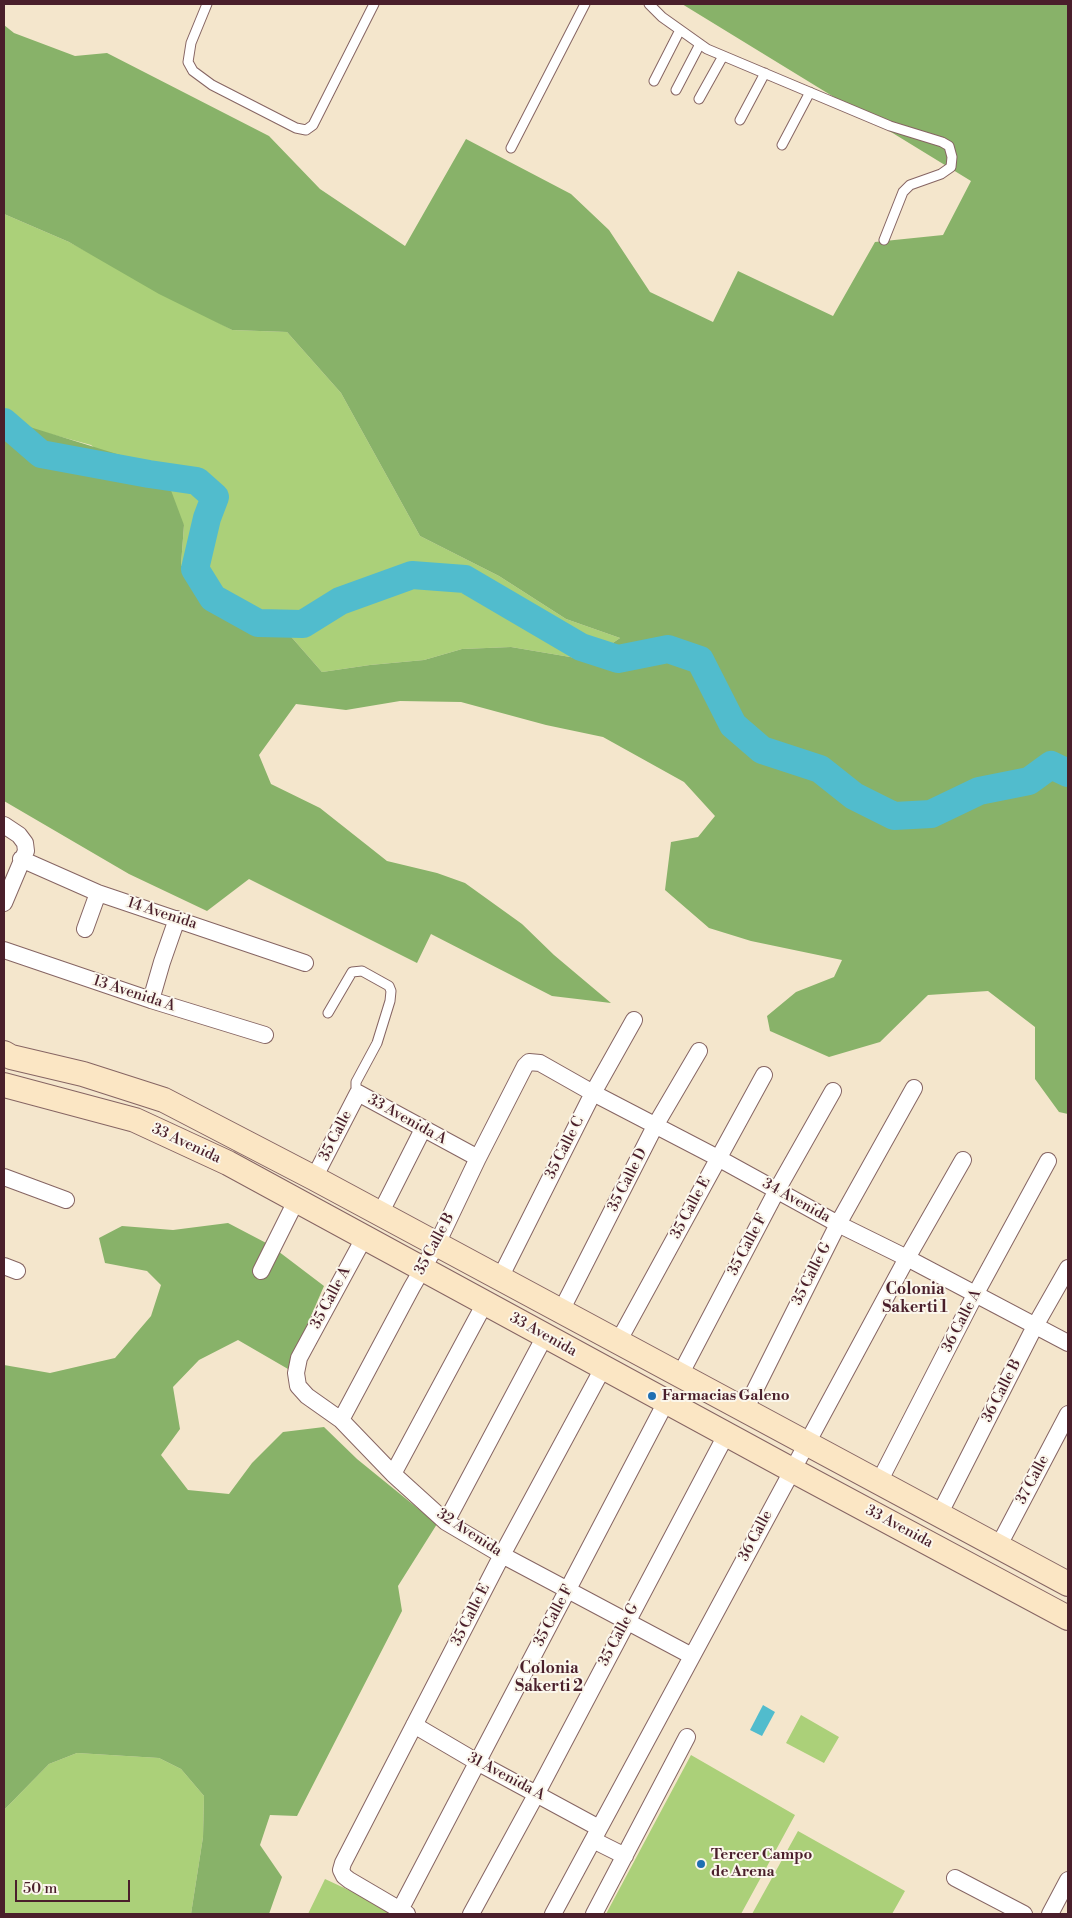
<!DOCTYPE html>
<html>
<head>
<meta charset="utf-8">
<style>
	body { margin:0 }
	#map { position:relative; width:1072px; height:1918px; overflow:hidden; background:#f4e6cc; font-family:"Libre Bodoni",serif }
	canvas { display:block }
	.frame { position:absolute; inset:0; border:5px solid #4a1f2b; pointer-events:none }
	.scale { position:absolute; left:15px; top:1880px; width:115px; height:22px; box-sizing:border-box; border:2px solid #4a1f2b; border-top:0; padding-left:6px; font-size:15px; line-height:18px; white-space:nowrap; color:#4a1f2b; -webkit-text-stroke:4px #fbf7ec; paint-order:stroke }
</style>
</head>
<body>
<div id="map">
<canvas width="1072" height="1918"></canvas>
<div class="frame"></div>
<div class="scale">50 m</div>
</div>
<script>
const g = document.querySelector('canvas').getContext('2d');
g.lineJoin = 'round';
function fill(path, color) { g.fillStyle = color; g.fill(path, 'evenodd'); }
const poly = rows => new Path2D(rows.map(r => 'M' + r).join(''));
function stroke(path, color, width, dash) { g.strokeStyle = color; g.lineWidth = width; g.lineCap = dash ? 'butt' : 'round'; g.setLineDash(dash || []); g.stroke(path); }
function write(font, color, halo, rows, align = 'center') {
  g.font = font + ' "Libre Bodoni",serif'; g.lineWidth = 4; g.setLineDash([]); g.textBaseline = 'middle'; g.strokeStyle = halo; g.fillStyle = color; for (const [text, x, y, turn = 0] of rows) {
    g.save(); g.translate(x, y); g.rotate((+turn || 0) * Math.PI / 180); g.textAlign = isNaN(turn) ? turn : align; if (halo) g.strokeText(text, 0, 0); g.fillText(text, 0, 0); g.restore();
  }
}
fill(poly([
	[4,214,69,242,232,330,287,332,341,393,420,536,499,576,566,619,620,638,588,660,511,647,462,649,424,660,370,665,322,672,273,616,219,603,181,565,184,525,91,445,43,432,4,419],
	[801,1715,839,1737,824,1763,786,1743],
	[77,1753,159,1758,181,1769,204,1796,203,1837,191,1914,4,1914,4,1810,49,1764],
	[691,1755,795,1815,741,1914,606,1914],
	[798,1831,905,1891,892,1914,752,1914],
	[325,1879,370,1900,390,1914,308,1914]
]), '#abd079');
fill(poly([
	[682,4,1068,4,1068,1114,1059,1112,1035,1079,1035,1027,988,991,928,995,880,1042,829,1057,770,1031,767,1016,796,992,834,977,842,960,751,941,709,928,665,890,671,842,698,837,715,816,684,782,603,737,546,725,461,702,400,701,346,710,296,704,259,755,271,784,320,808,387,861,437,873,465,883,522,924,554,955,611,1003,552,996,431,934,417,963,249,879,207,911,129,874,4,801,4,419,133,459,169,485,184,525,181,565,219,603,273,616,322,672,370,665,424,660,462,649,511,647,588,660,620,638,566,619,499,576,420,536,341,393,287,332,232,330,159,294,69,242,4,214,4,25,14,33,75,56,107,53,269,136,320,189,405,246,466,139,571,194,609,230,650,292,713,322,738,271,833,316,875,242,943,235,971,181],
	[228,1223,270,1245,324,1286,288,1369,238,1340,199,1360,173,1387,180,1429,161,1455,188,1490,229,1494,252,1463,283,1432,324,1427,357,1459,437,1524,398,1586,402,1611,297,1816,270,1815,260,1845,282,1877,269,1914,191,1914,203,1837,204,1796,181,1769,159,1758,77,1753,49,1764,4,1810,4,1365,50,1373,115,1358,151,1316,161,1285,147,1271,105,1263,99,1238,122,1226,173,1230]
]), '#88b269');
fill(poly([
	[763,1705,775,1712,762,1736,750,1730]
]), '#51bccd');
stroke(poly([
	[4,422,41,454,149,474,197,481,215,497,207,518,195,569,213,598,258,623,303,624,340,601,412,575,465,579,581,647,618,659,668,649,700,660,733,725,762,750,820,769,854,796,894,816,931,814,979,791,1029,781,1051,765,1068,773]
]), '#51bccd', 28);
const lane = poly([
	[207,4,191,43,188,62,193,71,212,85,296,128,306,130,313,125,374,4],
	[649,4,662,17,707,49,890,126,942,142,949,146,952,157,951,167,941,174,910,185,903,192,884,240],
	[654,81,680,30],
	[676,90,700,44],
	[699,99,723,56],
	[740,120,765,73],
	[782,145,810,92],
	[511,148,585,4],
	[328,1013,352,972,362,971,389,986,391,991,390,1001,377,1043,356,1082,356,1087,358,1093]
]);
const street = poly([
	[4,825,19,835,25,843,26,851,4,903],
	[21,859,98,893,305,963],
	[85,929,98,893],
	[4,950,151,1000,265,1035],
	[151,1000,162,962,177,919],
	[4,1177,66,1200],
	[314,1178,358,1093,478,1158],
	[380,1214,423,1129],
	[364,1238,299,1358,296,1373,298,1386,307,1396,341,1420,393,1474,446,1522,502,1555,692,1656],
	[4,1266,17,1271],
	[261,1271,296,1201],
	[500,1278,593,1093,634,1020],
	[561,1311,655,1126,699,1051],
	[618,1342,764,1075],
	[680,1375,777,1190,833,1091],
	[745,1410,838,1224,914,1088],
	[341,1420,412,1287,437,1244,478,1158,525,1066,529,1062,540,1063,593,1093,718,1158,838,1224,907,1258,1068,1343],
	[393,1474,485,1303],
	[879,1482,975,1295,1048,1161],
	[939,1515,1035,1326,1068,1268],
	[446,1522,545,1336],
	[998,1547,1068,1414],
	[414,1725,477,1762,599,1828],
	[593,1840,625,1856],
	[955,1878,1024,1914],
	[400,1910,666,1402],
	[407,1914,349,1880,344,1876,341,1870,343,1863,502,1555,603,1368],
	[471,1914,537,1793,726,1435],
	[553,1914,907,1258,963,1160],
	[594,1914,687,1737],
	[1050,1914,1068,1880]
]);
const secondary = poly([
	[4,1053,11,1057,83,1074,164,1100,314,1178,1068,1584],
	[4,1085,135,1120,228,1163,792,1470,1068,1618]
]);
stroke(lane, '#866563', 11);
stroke(street, '#866563', 18);
stroke(secondary, '#866563', 26);
stroke(lane, '#fff', 9);
stroke(street, '#fff', 16);
stroke(secondary, '#fbe6c4', 24);
for (const [x, y, r, color] of [
	[652,1396,5,"#1f6fb2"],
	[701,1864,5,"#1f6fb2"]
]) { const dot = new Path2D(); dot.arc(x, y, r, 0, 2 * Math.PI); g.fillStyle = color; g.fill(dot); stroke(dot, '#fbf7ec', 2); }
write('15px', '#4a1f2b', '#fbf7ec', [
	["14 Avenida",162,914,18],
	["13 Avenida A",134,994,18],
	["33 Avenida A",407,1120,29],
	["35 Calle",336,1136,-63],
	["33 Avenida",186,1144,25],
	["35 Calle C",565,1148,-63],
	["35 Calle D",628,1180,-63],
	["34 Avenida",796,1201,29],
	["35 Calle E",691,1208,-62],
	["35 Calle B",435,1244,-62],
	["35 Calle F",748,1245,-62],
	["35 Calle G",812,1274,-63],
	["35 Calle A",331,1298,-62],
	["36 Calle A",962,1321,-63],
	["33 Avenida",543,1335,29],
	["36 Calle B",1002,1391,-63],
	["37 Calle",1033,1480,-62],
	["33 Avenida",899,1527,28],
	["32 Avenida",469,1533,33],
	["36 Calle",756,1536,-62],
	["35 Calle E",471,1615,-63],
	["35 Calle F",554,1616,-62],
	["35 Calle G",619,1635,-62],
	["31 Avenida A",506,1777,28]
]);
write('bold 15px', '#4a1f2b', '#fbf7ec', [
	["Farmacias Galeno",662,1396],
	["Tercer Campo",711,1855],
	["de Arena",711,1872]
], 'left');
write('bold 16px', '#4a1f2b', '#fbf7ec', [
	["Colonia",915,1290],
	["Sakerti 1",915,1308],
	["Colonia",549,1669],
	["Sakerti 2",549,1687]
]);
</script>
</body>
</html>
